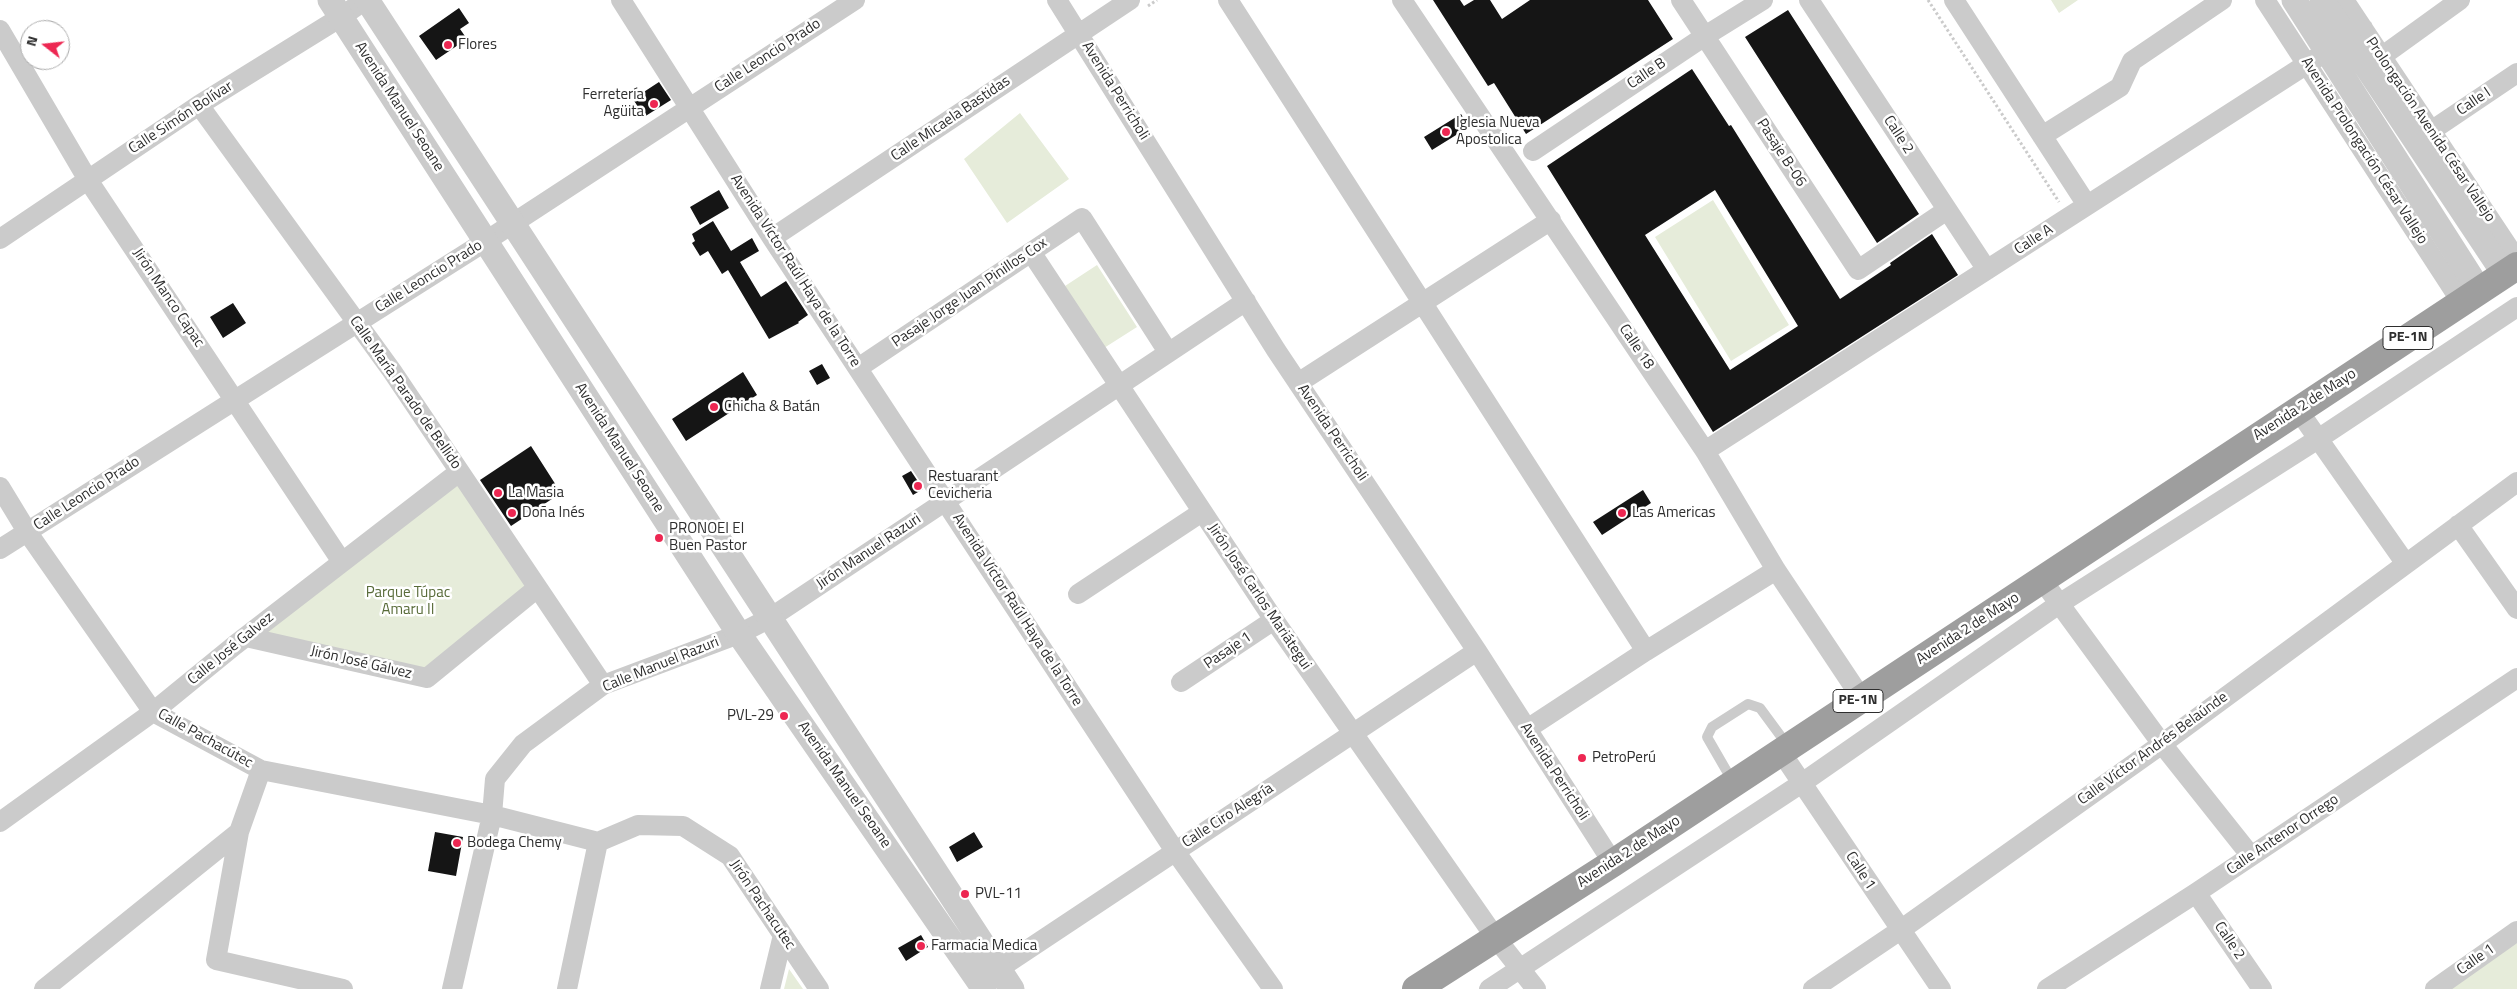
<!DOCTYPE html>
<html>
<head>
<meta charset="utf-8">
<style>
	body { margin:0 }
	#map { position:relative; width:2517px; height:989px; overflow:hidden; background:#fff; font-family:"Titillium Web",sans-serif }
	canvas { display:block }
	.north { position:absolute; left:20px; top:20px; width:50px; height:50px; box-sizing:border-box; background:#fff; border:1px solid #ababab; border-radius:50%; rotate:286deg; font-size:14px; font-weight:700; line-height:20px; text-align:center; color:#2e2e2e }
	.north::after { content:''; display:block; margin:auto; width:18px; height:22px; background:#ed2752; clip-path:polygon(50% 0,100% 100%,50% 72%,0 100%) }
</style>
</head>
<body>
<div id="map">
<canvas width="2517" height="989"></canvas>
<div class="north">N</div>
</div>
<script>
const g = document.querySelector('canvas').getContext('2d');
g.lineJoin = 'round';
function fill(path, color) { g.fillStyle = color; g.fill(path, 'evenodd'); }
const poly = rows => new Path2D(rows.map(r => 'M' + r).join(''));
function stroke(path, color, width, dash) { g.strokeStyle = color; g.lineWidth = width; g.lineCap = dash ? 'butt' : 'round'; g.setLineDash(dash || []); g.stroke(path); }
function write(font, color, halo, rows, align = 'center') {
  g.font = font + ' "Titillium Web",sans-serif'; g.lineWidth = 5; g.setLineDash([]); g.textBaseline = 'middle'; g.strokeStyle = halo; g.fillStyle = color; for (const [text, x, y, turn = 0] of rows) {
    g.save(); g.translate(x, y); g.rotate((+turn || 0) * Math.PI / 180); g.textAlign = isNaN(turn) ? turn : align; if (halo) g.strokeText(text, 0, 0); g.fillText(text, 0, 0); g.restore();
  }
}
fill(poly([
	[2051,0,2078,0,2059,13],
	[1020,113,1069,179,1007,223,964,159],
	[1713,200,1789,325,1731,361,1655,237],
	[1097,265,1137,327,1104,348,1065,286],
	[459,475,531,585,427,678,246,637],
	[2517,943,2517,989,2448,989],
	[789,969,803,989,784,989]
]), '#e6ecda');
fill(poly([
	[1433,0,1460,0,1464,6,1474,0,1490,0,1502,19,1530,0,1648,0,1673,39,1526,134,1494,83,1488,86],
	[459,8,469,23,460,29,467,39,436,60,419,36],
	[1788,10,1919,214,1877,243,1745,37],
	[1692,69,1729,126,1731,125,1840,299,1891,265,1890,263,1932,234,1958,275,1713,432,1547,166],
	[1715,190,1798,326,1730,370,1645,235],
	[659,82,671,100,644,117,633,99],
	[1461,114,1469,127,1432,150,1424,137],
	[719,190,729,208,700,225,690,207],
	[713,221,731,251,752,238,759,251,740,262,761,297,786,281,808,315,798,322,799,323,769,339,728,270,722,274,708,251,700,256,692,243,695,241,692,234],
	[233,303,246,323,223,338,210,317],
	[822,364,830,378,817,385,809,371],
	[743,372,757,395,686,441,672,419],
	[531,446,561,493,511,526,480,480],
	[911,471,923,489,913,495,902,476],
	[1643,490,1651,503,1602,535,1593,522],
	[435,832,463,837,456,876,428,871],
	[974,832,983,847,957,862,949,847],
	[921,935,928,947,906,961,898,948]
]), '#151515');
stroke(poly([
	[1928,0,2059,202],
	[1148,6,1157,0]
]), '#cbcbcb', 3, [2.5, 2.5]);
stroke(poly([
	[1733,782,1707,737,1712,727,1748,704,1760,708,1788,746]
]), '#cbcbcb', 10);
stroke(poly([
	[621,0,772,238,1175,851,1273,989],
	[1057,0,1276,350,1477,651,1613,863],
	[1228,0,1646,651],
	[1402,0,1705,451,1776,570,1862,699],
	[1681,0,1858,270,1947,210],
	[1809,0,1987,270],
	[1954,0,2087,205],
	[2265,0,2462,303],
	[2344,0,2517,260],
	[0,30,88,180,342,562],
	[2381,57,2460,0],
	[199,105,392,371,603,685],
	[2431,131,2517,73],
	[2042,136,2120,87,2132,61,2222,0],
	[1533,151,1705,36,1763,0],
	[772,238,1130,0],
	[0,239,199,105,341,17,365,0],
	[1031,252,1274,620,1495,937,1536,989],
	[858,368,1082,218,1168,352],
	[1298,383,1551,220],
	[2298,410,2406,564],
	[1705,451,2363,28],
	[0,487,28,533,153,712,261,770,492,815,598,842,638,825,683,826,730,856,819,989],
	[2458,525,2517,609],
	[0,549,486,241,855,0],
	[2042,580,2162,744,2251,856],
	[1078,594,1202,512],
	[246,637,427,678,536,589],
	[1181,682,1274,620],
	[1527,729,1646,651,1776,570],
	[1781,752,1941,989],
	[261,770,239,832,216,960,343,989],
	[0,822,153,712,235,645,459,472],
	[2196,893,2262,989],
	[988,976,1477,651],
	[44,989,239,832],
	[452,989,492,815,495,779,523,744,603,685,739,634,770,618,1246,301],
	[567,989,598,842],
	[770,989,783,935],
	[1489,989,1802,783,2059,604,2318,439,2517,307],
	[1813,989,1899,931,2162,744,2517,482],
	[2047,989,2196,893,2517,678],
	[2435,989,2517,931]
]), '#cbcbcb', 20);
stroke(poly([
	[330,0,739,634,984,989],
	[367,0,1012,989],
	[2294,0,2480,291],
	[2322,0,2505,275]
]), '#cbcbcb', 25);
stroke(poly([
	[1416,989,1613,863,2517,266]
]), '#9e9e9e', 28);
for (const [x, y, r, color] of [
	[448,45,5,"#ed2752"],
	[654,104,5,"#ed2752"],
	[1446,132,5,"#ed2752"],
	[714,407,5,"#ed2752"],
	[918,486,5,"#ed2752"],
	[498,493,5,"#ed2752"],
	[512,513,5,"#ed2752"],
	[1622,513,5,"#ed2752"],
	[659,538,5,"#ed2752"],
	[784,716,5,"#ed2752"],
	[1582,758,5,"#ed2752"],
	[457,843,5,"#ed2752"],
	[965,894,5,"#ed2752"],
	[921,946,5,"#ed2752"]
]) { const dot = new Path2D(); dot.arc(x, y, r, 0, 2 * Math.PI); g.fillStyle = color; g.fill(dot); stroke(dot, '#fff', 2); }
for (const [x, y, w] of [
	[2408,338,50],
	[1858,701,50]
]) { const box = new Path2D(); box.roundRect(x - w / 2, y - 11.5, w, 23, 4); g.fillStyle = '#fff'; g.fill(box); stroke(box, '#2e2e2e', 1); }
write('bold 14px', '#2e2e2e', null, [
	["PE-1N",2408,338],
	["PE-1N",1858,701]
]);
write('15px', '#2e2e2e', '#fff', [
	["Flores",458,45],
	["Ferretería",644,95,"right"],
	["Agüita",644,112,"right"],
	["Iglesia Nueva",1456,123],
	["Apostolica",1456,140],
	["Chicha & Batán",724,407],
	["Restuarant",928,477],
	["Cevicheria",928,494],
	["La Masia",508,493],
	["Doña Inés",522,513],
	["Las Americas",1632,513],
	["PRONOEI El",669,529],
	["Buen Pastor",669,546],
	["PVL-29",774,716,"right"],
	["PetroPerú",1592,758],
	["Bodega Chemy",467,843],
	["PVL-11",975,894],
	["Farmacia Medica",931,946]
], 'left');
write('15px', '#2e2e2e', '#fff', [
	["Calle Leoncio Prado",768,56,-33],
	["Calle B",1647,74,-34],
	["Avenida Perricholi",1115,91,58],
	["Calle I",2474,102,-34],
	["Avenida Manuel Seoane",399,107,57],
	["Calle Simón Bolívar",181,118,-33],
	["Calle Micaela Bastidas",951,119,-34],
	["Prolongación Avenida César Vallejo",2430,130,56],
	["Calle 2",1898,135,57],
	["Avenida Prolongación César Vallejo",2364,151,57],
	["Pasaje B-06",1781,153,57],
	["Calle A",2034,240,-33],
	["Avenida Víctor Raúl Haya de la Torre",795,271,57],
	["Calle Leoncio Prado",429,277,-32],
	["Pasaje Jorge Juan Pinillos Cox",970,293,-34],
	["Jirón Manco Capac",168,298,56],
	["Calle 18",1636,347,56],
	["Calle María Parado de Bellido",405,393,55],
	["Avenida 2 de Mayo",2305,405,-33],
	["Avenida Perricholi",1332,433,56],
	["Avenida Manuel Seoane",619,448,57],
	["Calle Leoncio Prado",87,494,-33],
	["Jirón Manuel Razuri",869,552,-34],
	["Jirón José Carlos Mariátegui",1259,597,56],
	["Avenida Víctor Raúl Haya de la Torre",1017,610,57],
	["Avenida 2 de Mayo",1968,629,-33],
	["Calle José Galvez",231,649,-39],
	["Pasaje 1",1228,651,-34],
	["Jirón José Gálvez",361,663,13],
	["Calle Manuel Razuri",661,665,-22],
	["Calle Pachacútec",205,739,29],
	["Calle Víctor Andrés Belaúnde",2153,749,-36],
	["Avenida Perricholi",1554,772,57],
	["Avenida Manuel Seoane",844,785,55],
	["Calle Ciro Alegría",1228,816,-33],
	["Calle Antenor Orrego",2283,835,-34],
	["Avenida 2 de Mayo",1629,852,-33],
	["Calle 1",1860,871,57],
	["Jirón Pachacutec",762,905,56],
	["Calle 2",2229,941,56],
	["Calle 1",2476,960,-35]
]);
write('15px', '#586b39', '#fff', [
	["Parque Túpac",408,593],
	["Amaru II",408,610]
]);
</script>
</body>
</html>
